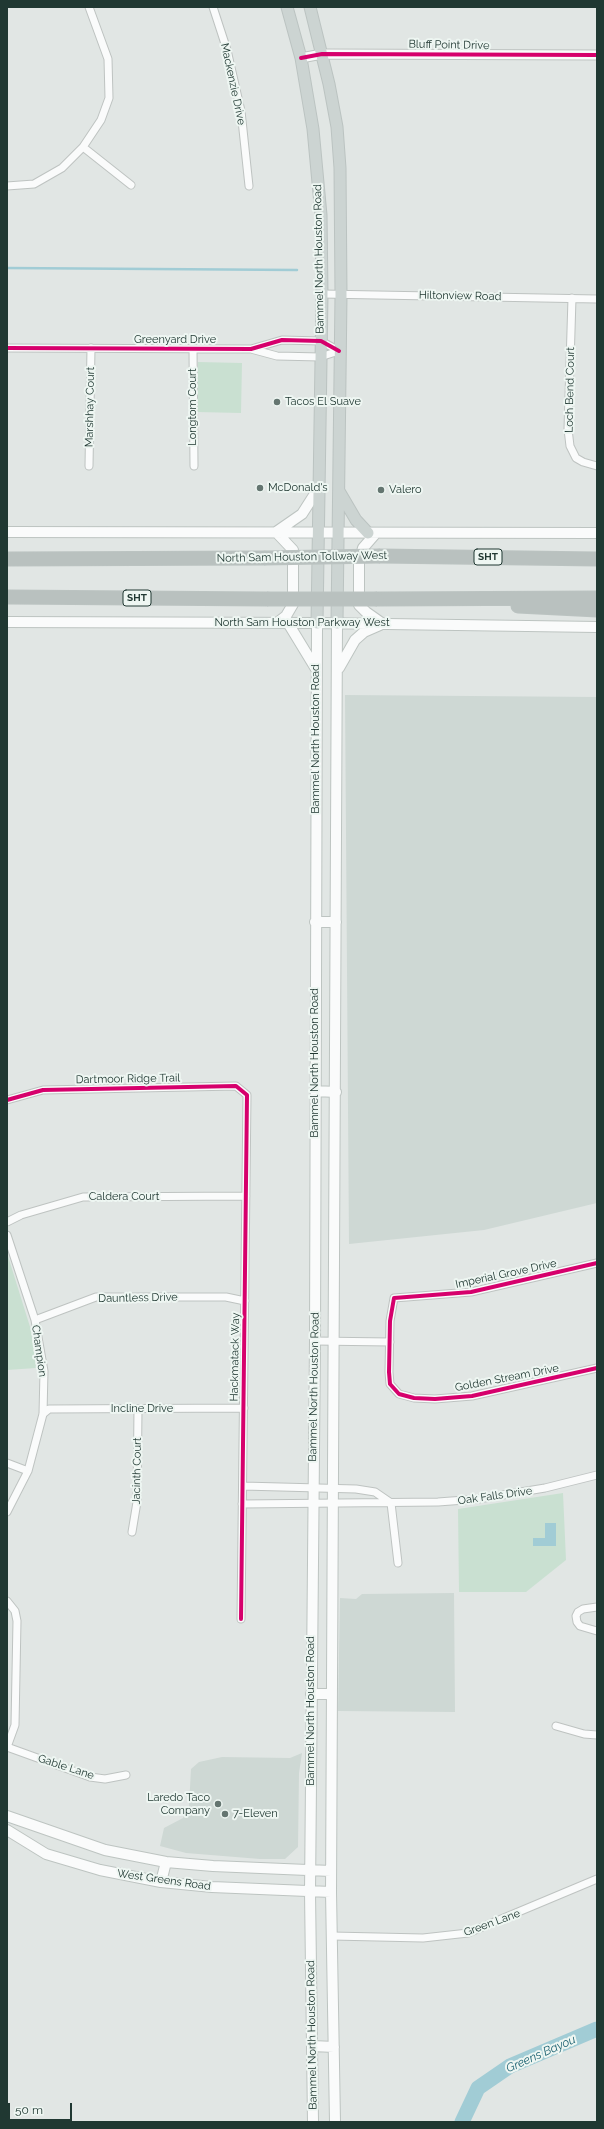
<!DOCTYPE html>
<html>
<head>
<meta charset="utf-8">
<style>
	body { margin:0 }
	#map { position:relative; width:604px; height:2129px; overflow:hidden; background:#e1e6e4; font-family:Raleway,sans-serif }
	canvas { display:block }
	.frame { position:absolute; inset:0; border:8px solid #203832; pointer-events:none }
	.scale { position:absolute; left:8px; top:2103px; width:64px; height:18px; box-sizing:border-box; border:2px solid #203832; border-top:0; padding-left:5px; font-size:12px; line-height:14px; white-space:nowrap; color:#203832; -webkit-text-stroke:3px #eef6f2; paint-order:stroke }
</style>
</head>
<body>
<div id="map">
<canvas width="604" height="2129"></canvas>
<div class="frame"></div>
<div class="scale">50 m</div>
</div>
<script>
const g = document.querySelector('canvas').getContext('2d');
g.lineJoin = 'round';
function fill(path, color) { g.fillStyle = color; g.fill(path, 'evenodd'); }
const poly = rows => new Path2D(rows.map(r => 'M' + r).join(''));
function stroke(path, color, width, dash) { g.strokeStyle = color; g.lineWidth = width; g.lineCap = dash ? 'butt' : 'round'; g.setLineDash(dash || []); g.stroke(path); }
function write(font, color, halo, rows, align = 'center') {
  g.font = font + ' Raleway,sans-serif'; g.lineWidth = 4; g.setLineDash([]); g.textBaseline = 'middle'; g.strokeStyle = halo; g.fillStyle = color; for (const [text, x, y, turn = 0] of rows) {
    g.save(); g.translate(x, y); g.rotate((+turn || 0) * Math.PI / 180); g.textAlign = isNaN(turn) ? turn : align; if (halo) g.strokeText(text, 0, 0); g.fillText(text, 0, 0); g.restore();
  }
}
fill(poly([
	[345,695,597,697,597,1203,484,1230,349,1244],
	[454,1593,455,1712,338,1711,340,1598,356,1599,362,1594],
	[302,1753,299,1773,298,1847,285,1859,260,1859,186,1853,160,1846,164,1828,183,1818,189,1806,191,1769,199,1762,222,1757,290,1758]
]), '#ced8d4');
fill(poly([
	[198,362,242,363,241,413,197,412],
	[7,1253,31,1330,36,1368,7,1370],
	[563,1493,566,1560,526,1592,459,1592,458,1509]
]), '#c9e0d1');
fill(poly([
	[545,1523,556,1523,556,1546,533,1546,533,1538,545,1538]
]), '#a1ccd5');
stroke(poly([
	[7,268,297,270]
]), '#a1ccd5', 2.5);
stroke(poly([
	[462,2122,478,2088,510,2066,597,2029]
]), '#a1ccd5', 15);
const minor = poly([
	[213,7,227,50,241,111,249,186],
	[83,147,131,185],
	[7,186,34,184,62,168,83,147,101,120,109,98,108,59,89,7],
	[322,294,597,299],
	[572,298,568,429,570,446,576,458,583,462,597,466],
	[7,348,251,349,282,340,321,341,339,351],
	[193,349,194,466],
	[251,349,277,356,320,357,339,351],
	[89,466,91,348],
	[7,1100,43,1090,236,1086,247,1095,241,1619],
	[7,1222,21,1215,83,1197,246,1196],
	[7,1235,35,1320,44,1371,43,1414,28,1471,7,1512],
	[597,1263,471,1292,394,1298,390,1321,389,1372,390,1384,399,1394,414,1398,435,1399,472,1396,597,1368],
	[35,1320,96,1297,226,1297,245,1301],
	[315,1341,390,1342],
	[43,1414,49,1409,244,1408],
	[7,1463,28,1471],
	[243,1486,356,1489,375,1492,391,1503],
	[391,1503,398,1563],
	[242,1504,438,1502,478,1499,545,1488,597,1475],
	[132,1532,137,1502,138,1409],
	[7,1601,15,1611,17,1621,15,1725,7,1747],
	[597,1607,583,1609,578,1612,576,1616,577,1622,580,1626,597,1631],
	[556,1726,584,1734,597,1735],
	[7,1747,90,1777,105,1779,126,1775],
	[332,1936,423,1938,468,1933,597,1879]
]);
const tertiary = poly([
	[301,58,322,54,597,55]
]);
const secondary = poly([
	[7,532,597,533],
	[376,533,363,548,359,562,359,605,366,612,383,624],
	[7,622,317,623,597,627],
	[277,623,286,616,293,604,293,550,276,532,302,514,318,489],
	[288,623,316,669],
	[339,668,355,640,364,632,380,625],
	[315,922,336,922],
	[315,1091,336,1092],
	[311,1694,331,1694],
	[7,1816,105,1850,166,1862,213,1866,331,1871],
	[7,1830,46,1854,100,1870,161,1882,212,1887,331,1892],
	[161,1882,166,1862],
	[313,2046,334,2047],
	[313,2122,310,1892,315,1341,317,623],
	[335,2122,331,1892,337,623]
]);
const primary = poly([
	[287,7,301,58,313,129,321,215,322,294,317,623],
	[310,7,329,84,337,127,340,168,341,295,337,623],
	[339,491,356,520,368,533]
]);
const motorway = poly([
	[380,556,597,559],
	[7,559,264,558],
	[7,597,267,599],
	[377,599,597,598],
	[518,606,597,610]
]);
stroke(minor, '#bec3c1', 9);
stroke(tertiary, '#bec3c1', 11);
stroke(secondary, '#bdc4c1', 12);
stroke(primary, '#bbc3c1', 13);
stroke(motorway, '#bbc3c1', 15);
stroke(minor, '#fafbfb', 7);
stroke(tertiary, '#fafbfb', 9);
stroke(secondary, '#fafbfb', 10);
stroke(primary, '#ccd4d2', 11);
stroke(motorway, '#b9c1bf', 13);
const motorwayBridge = poly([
	[264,558,380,556],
	[267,599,377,599]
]);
stroke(motorwayBridge, '#bbc3c1', 15, []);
stroke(motorwayBridge, '#b9c1bf', 13);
stroke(poly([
	[301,58,322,54,597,55],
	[7,348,251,349,282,340,321,341,339,351],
	[7,1100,43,1090,236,1086,247,1095,241,1619],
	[597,1263,471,1292,394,1298,390,1321,389,1372,390,1384,399,1394,414,1398,435,1399,472,1396,597,1368]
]), '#d6006c', 4);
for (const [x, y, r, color] of [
	[277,402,4,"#647570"],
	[260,488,4,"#647570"],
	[381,490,4,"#647570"],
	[218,1804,4,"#647570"],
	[225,1814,4,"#647570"]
]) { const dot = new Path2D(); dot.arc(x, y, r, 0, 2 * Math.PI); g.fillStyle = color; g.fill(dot); stroke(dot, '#eef6f2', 1.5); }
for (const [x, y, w] of [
	[488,557,28],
	[137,598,28]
]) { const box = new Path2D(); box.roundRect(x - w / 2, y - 8, w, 16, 3); g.fillStyle = '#eef6f2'; g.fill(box); stroke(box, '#203832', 1); }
write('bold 10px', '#203832', null, [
	["SHT",488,557],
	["SHT",137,598]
]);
write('11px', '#203832', '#eef6f2', [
	["Bluff Point Drive",449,45,1],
	["Mackenzie Drive",233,84,78],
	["Bammel North Houston Road",319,259,-91],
	["Hiltonview Road",460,296,1],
	["Greenyard Drive",175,340],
	["Loch Bend Court",570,390,-89],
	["Marshhay Court",90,407,-89],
	["Longtom Court",193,407,-90],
	["North Sam Houston Tollway West",302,557,-1],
	["North Sam Houston Parkway West",302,623],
	["Bammel North Houston Road",316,739,-90],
	["Bammel North Houston Road",315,1063,-90],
	["Dartmoor Ridge Trail",128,1079,-1],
	["Caldera Court",124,1197],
	["Imperial Grove Drive",506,1274,-12],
	["Dauntless Drive",138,1298,-1],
	["Champion",39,1351,82],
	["Hackmatack Way",235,1357,-89],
	["Golden Stream Drive",507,1378,-11],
	["Bammel North Houston Road",314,1387,-89],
	["Incline Drive",142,1409],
	["Jacinth Court",137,1471,-89],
	["Oak Falls Drive",495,1496,-8],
	["Bammel North Houston Road",311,1711,-90],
	["Gable Lane",66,1767,18],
	["West Greens Road",164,1880,8],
	["Green Lane",492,1923,-20],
	["Bammel North Houston Road",312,2035,-91]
]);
write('11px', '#203832', '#eef6f2', [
	["Tacos El Suave",285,402],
	["McDonald's",268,488],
	["Valero",389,490],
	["Laredo Taco",210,1798,"right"],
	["Company",210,1811,"right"],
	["7-Eleven",233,1814]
], 'left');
write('italic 12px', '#1c6272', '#eef6f2', [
	["Greens Bayou",541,2054,-24]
]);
</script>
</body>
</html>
